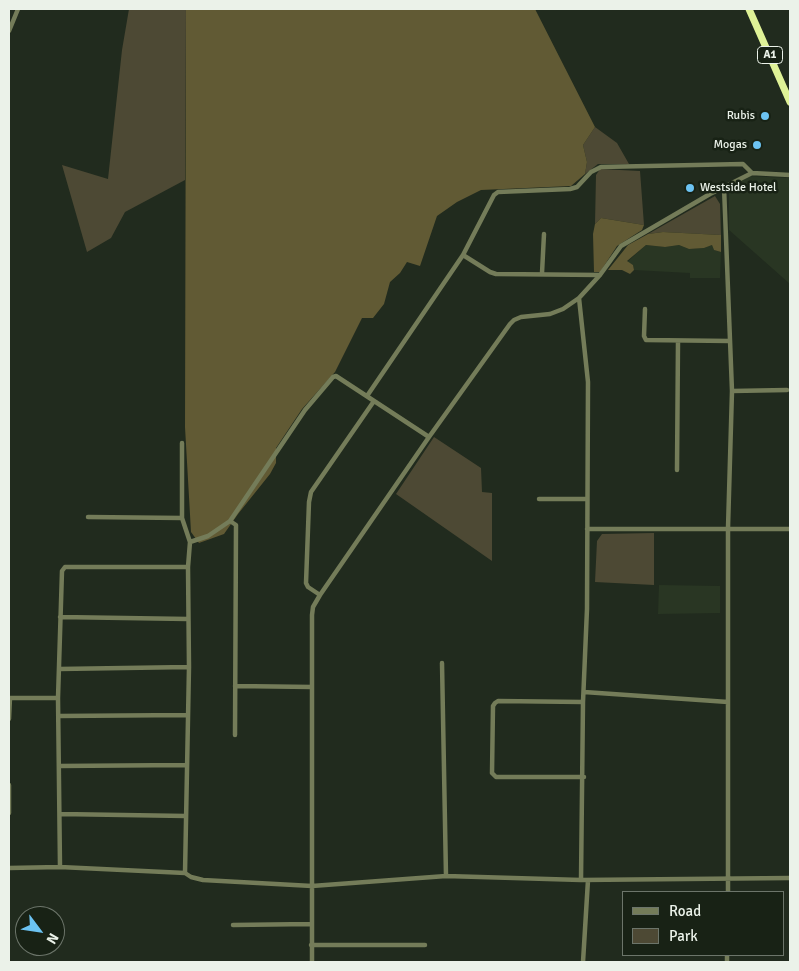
<!DOCTYPE html>
<html>
<head>
<meta charset="utf-8">
<style>
	body { margin:0 }
	#map { position:relative; width:799px; height:971px; overflow:hidden; background:#212b1e; font-family:Signika,sans-serif }
	canvas { display:block }
	.frame { position:absolute; inset:0; border:10px solid #ebf2e9; pointer-events:none }
	.legend { position:absolute; left:622px; top:891px; width:162px; height:65px; box-sizing:border-box; background:#182215; border:1px solid #6c756a; margin:0; padding:6px 9px; list-style:none; font-size:15px; color:#ebf2e9 }
	.legend li { display:flex; align-items:center; gap:10px; height:25px }
	.legend b { width:25px; border:1px solid #6c756a }
	.north { position:absolute; left:15px; top:906px; width:50px; height:50px; box-sizing:border-box; background:#182215; border:1px solid #6c756a; border-radius:50%; rotate:121deg; font-size:14px; font-weight:700; line-height:20px; text-align:center; color:#ebf2e9 }
	.north::after { content:''; display:block; margin:auto; width:18px; height:22px; background:#6cc3f2; clip-path:polygon(50% 0,100% 100%,50% 72%,0 100%) }
</style>
</head>
<body>
<div id="map">
<canvas width="799" height="971"></canvas>
<div class="frame"></div>
<ul class="legend">
<li><b style="height:6px;background:#747c59"></b>Road</li>
<li><b style="height:14px;background:#4d4934"></b>Park</li>
</ul>
<div class="north">N</div>
</div>
<script>
const g = document.querySelector('canvas').getContext('2d');
g.lineJoin = 'round';
function fill(path, color) { g.fillStyle = color; g.fill(path, 'evenodd'); }
const poly = rows => new Path2D(rows.map(r => 'M' + r).join(''));
function stroke(path, color, width, dash) { g.strokeStyle = color; g.lineWidth = width; g.lineCap = dash ? 'butt' : 'round'; g.setLineDash(dash || []); g.stroke(path); }
function write(font, color, halo, rows, align = 'center') {
  g.font = font + ' Signika,sans-serif'; g.lineWidth = 5; g.setLineDash([]); g.textBaseline = 'middle'; g.strokeStyle = halo; g.fillStyle = color; for (const [text, x, y, turn = 0] of rows) {
    g.save(); g.translate(x, y); g.rotate((+turn || 0) * Math.PI / 180); g.textAlign = isNaN(turn) ? turn : align; if (halo) g.strokeText(text, 0, 0); g.fillText(text, 0, 0); g.restore();
  }
}
fill(poly([
	[746,176,790,178,790,284,729,230,729,189],
	[646,245,665,247,679,245,689,249,704,248,712,245,714,250,721,252,720,278,690,278,690,273,634,270,633,265,627,262],
	[659,585,720,586,720,613,658,614]
]), '#293623');
fill(poly([
	[129,9,186,9,185,180,125,212,111,238,87,252,62,165,108,179,122,50],
	[595,127,617,143,629,164,598,164,585,174,587,162,583,145],
	[600,169,640,171,644,225,601,218,595,224,596,175],
	[715,196,720,204,721,235,663,232,648,234],
	[434,437,481,468,482,492,492,493,492,561,396,494],
	[654,533,654,585,595,582,597,541,602,534]
]), '#4d4934');
fill(poly([
	[186,9,535,9,595,127,583,145,587,162,585,174,571,186,481,190,457,202,437,216,420,266,407,262,400,273,390,282,384,304,373,318,362,318,335,372,302,409,276,448,276,463,270,474,238,514,224,534,199,543,191,532,185,427],
	[601,218,644,225,642,230,617,246,600,272,594,272,593,234,595,224],
	[663,232,721,235,721,252,714,250,712,245,704,248,689,249,679,245,665,247,646,245,627,261,633,265,634,270,630,274,622,270,608,270,628,245,648,234]
]), '#615a34');
stroke(poly([
	[9,31,18,9],
	[724,187,732,391,728,528,728,892],
	[463,255,490,272,496,274,600,275],
	[542,273,544,234],
	[579,298,588,382,587,609,583,702,581,880],
	[645,309,644,336,646,340,730,341],
	[732,391,787,390],
	[367,396,463,255,494,195,498,192,570,189,577,187,591,172,601,167,743,164,752,173],
	[182,443,182,518,190,542,188,567,189,667,185,873],
	[677,470,678,341],
	[539,499,587,499],
	[88,517,182,518],
	[230,521,236,525,235,735],
	[587,529,790,529],
	[190,542,208,536,230,521,305,410,333,377,336,376,429,437],
	[320,595,308,587,306,583,309,502,311,492,374,401],
	[60,617,188,619],
	[442,663,446,876],
	[59,669,189,667],
	[235,686,312,687],
	[584,692,728,702],
	[9,698,58,698],
	[583,702,498,701,495,703,493,706,492,773,496,777,584,777],
	[59,716,188,715],
	[9,719,10,698],
	[59,766,186,765],
	[9,785,9,813],
	[60,814,186,816],
	[60,867,58,698,62,571,65,567,188,567],
	[9,868,60,867,185,873,191,877,203,880,312,886,446,876,581,880,790,878],
	[233,925,311,924],
	[311,945,425,945],
	[312,962,312,615,313,607,320,595,429,437,510,324,514,320,521,317,550,314,563,309,579,298,600,275,621,246,710,194,752,173,790,175],
	[583,962,588,880],
	[727,962,727,955]
]), '#747c59', 4.5);
stroke(poly([
	[749,9,790,102]
]), '#dff297', 7);
for (const [x, y, r, color] of [
	[765,116,5,"#6cc3f2"],
	[757,145,5,"#6cc3f2"],
	[690,188,5,"#6cc3f2"]
]) { const dot = new Path2D(); dot.arc(x, y, r, 0, 2 * Math.PI); g.fillStyle = color; g.fill(dot); stroke(dot, '#182215', 2); }
for (const [x, y, w] of [
	[770,55,25]
]) { const box = new Path2D(); box.roundRect(x - w / 2, y - 8.5, w, 17, 4); g.fillStyle = '#182215'; g.fill(box); stroke(box, '#ebf2e9', 1); }
write('bold 11px', '#ebf2e9', null, [
	["A1",770,55]
]);
write('12px', '#ebf2e9', '#182215', [
	["Rubis",755,116],
	["Mogas",747,145],
	["Westside Hotel",700,188,"left"]
], 'right');
</script>
</body>
</html>
